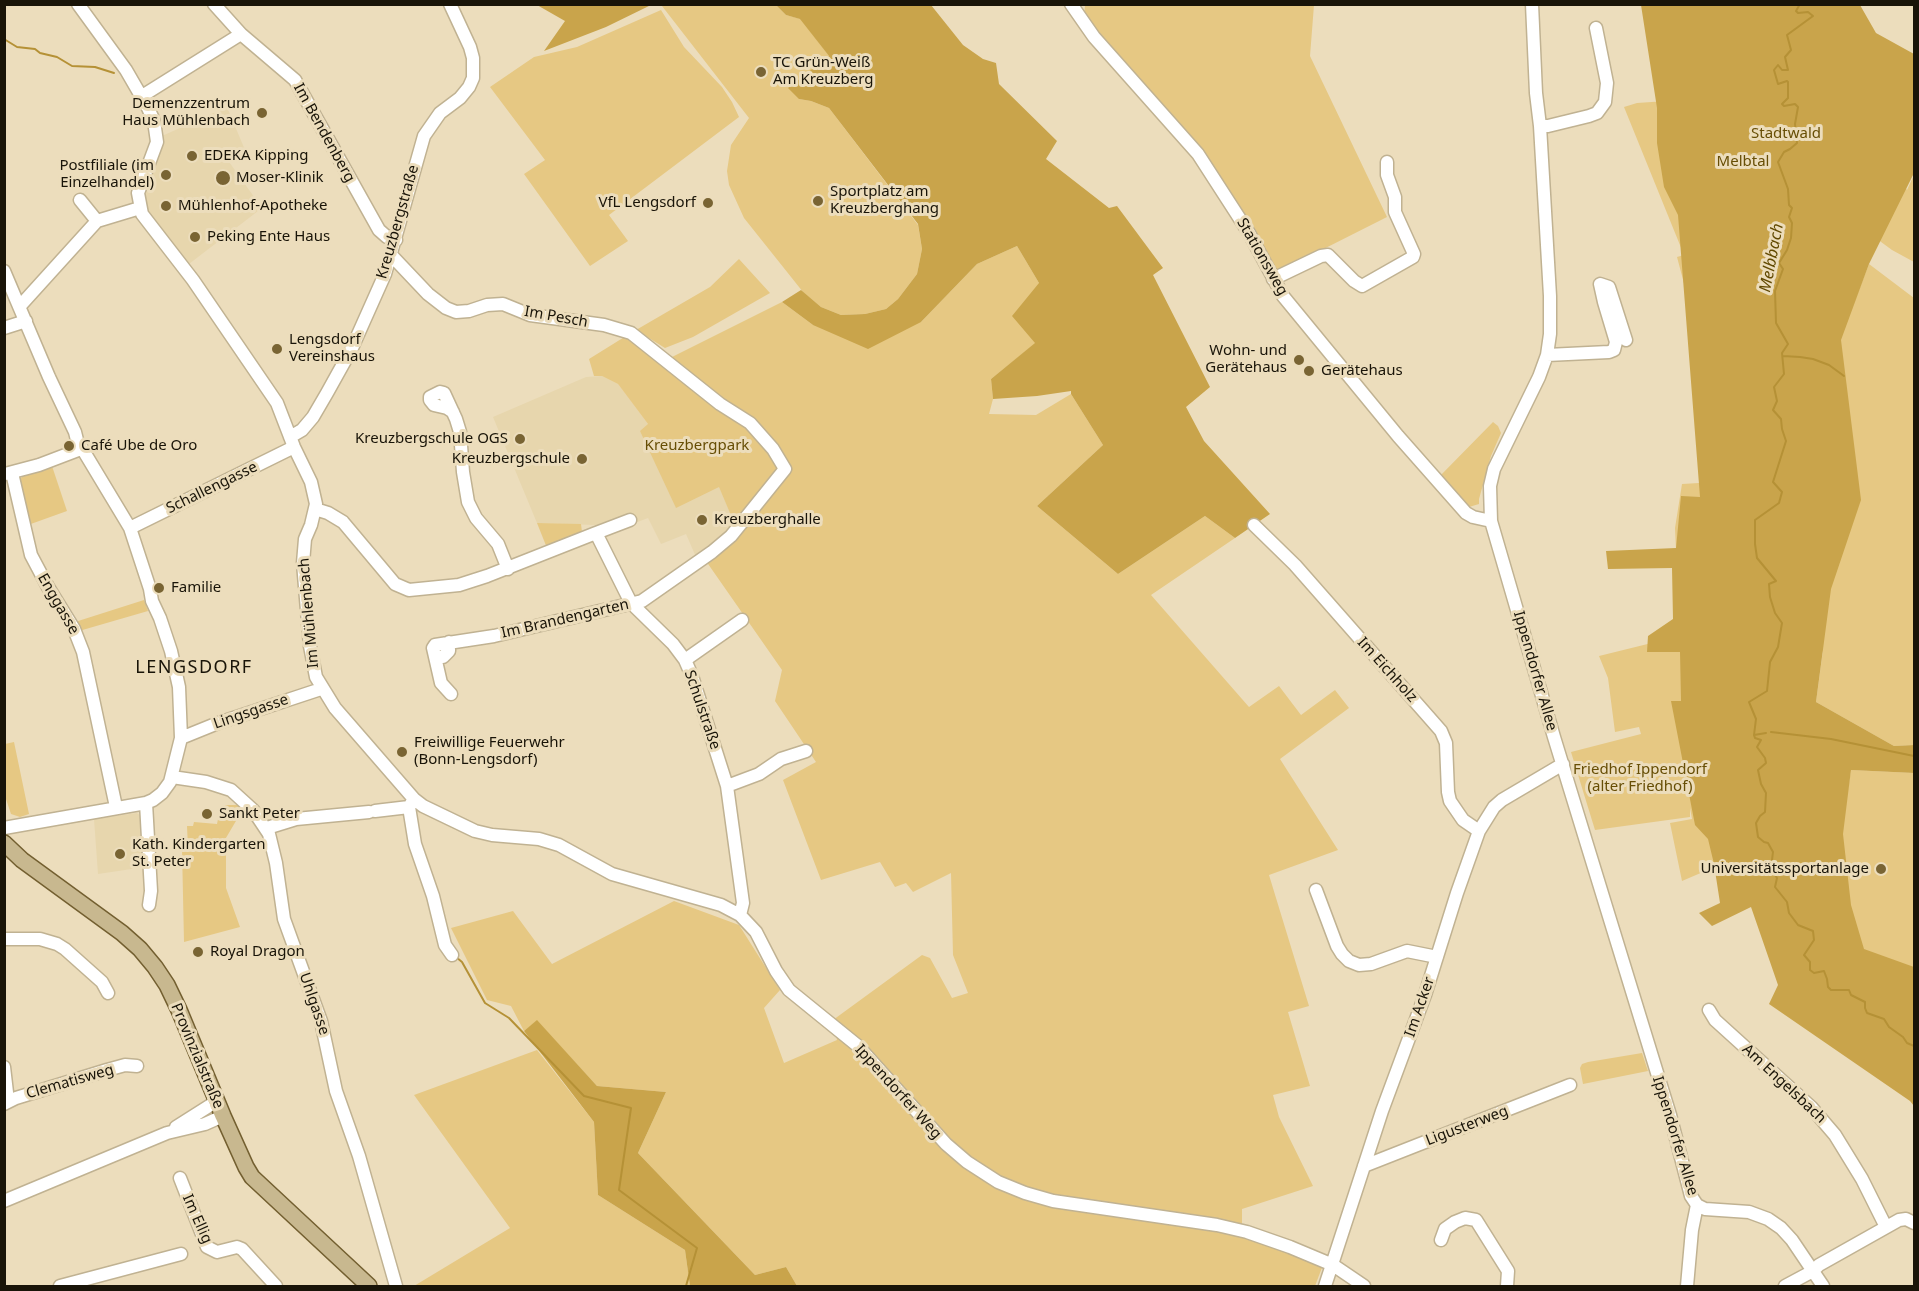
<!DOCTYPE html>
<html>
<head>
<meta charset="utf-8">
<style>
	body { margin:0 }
	#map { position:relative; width:1919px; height:1291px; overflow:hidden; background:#ecddbc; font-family:"Noto Sans",sans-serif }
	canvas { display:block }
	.frame { position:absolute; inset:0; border:6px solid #191408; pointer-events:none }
</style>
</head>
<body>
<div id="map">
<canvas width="1919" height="1291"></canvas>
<div class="frame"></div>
</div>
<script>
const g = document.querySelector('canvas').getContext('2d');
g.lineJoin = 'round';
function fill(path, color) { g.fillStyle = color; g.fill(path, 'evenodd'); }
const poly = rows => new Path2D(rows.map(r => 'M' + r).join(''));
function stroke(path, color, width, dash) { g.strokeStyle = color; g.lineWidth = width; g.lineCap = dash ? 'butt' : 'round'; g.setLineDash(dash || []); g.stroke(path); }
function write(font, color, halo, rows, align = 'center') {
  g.font = font + ' "Noto Sans",sans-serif'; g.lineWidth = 6; g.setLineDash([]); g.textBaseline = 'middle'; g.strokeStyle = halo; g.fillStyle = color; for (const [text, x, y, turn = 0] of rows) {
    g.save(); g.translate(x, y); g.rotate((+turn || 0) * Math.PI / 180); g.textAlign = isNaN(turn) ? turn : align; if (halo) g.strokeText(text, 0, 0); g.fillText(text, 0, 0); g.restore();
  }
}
fill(poly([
	[227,107,245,150,227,159,262,208,185,267,143,212,142,188,162,136],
	[602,376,618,384,648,424,676,507,719,486,735,525,696,557,686,534,661,544,648,518,632,524,596,527,595,525,537,523,493,417,586,377],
	[137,813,142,817,145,867,98,874,94,819]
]), '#e7d6ad');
fill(poly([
	[664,4,776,5,786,15,801,19,830,57,808,73,799,99,811,101,829,108,918,225,922,249,917,274,898,299,886,309,865,314,841,315,821,307,803,292,744,218,729,185,727,171,731,145,749,118,662,6],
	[1085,5,1314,5,1310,56,1387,217,1274,274,1252,227,1084,19],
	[661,10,684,47,722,87,732,102,739,117,609,215,628,241,590,266,524,174,545,160,490,87,534,57,577,47],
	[1681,100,1903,183,1907,190,1914,175,1914,262,1892,250,1851,220,1852,308,1869,264,1914,298,1914,745,1894,746,1816,702,1823,650,1806,701,1846,802,1851,770,1914,773,1914,1070,1745,854,1682,881,1670,823,1692,819,1690,808,1690,817,1595,830,1571,752,1641,734,1639,727,1615,732,1608,678,1599,656,1680,636,1675,528,1682,484,1699,483,1699,340,1677,257,1684,255,1624,107,1637,103],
	[1017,246,1039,283,1036,343,991,379,993,399,989,414,1036,415,1071,394,1103,445,1037,506,1118,574,1205,516,1235,538,1151,595,1249,707,1279,686,1301,715,1335,690,1349,708,1280,759,1338,850,1269,875,1309,1006,1288,1012,1310,1086,1273,1095,1279,1117,1313,1186,1242,1209,1242,1225,1326,1257,1315,1286,797,1286,786,1267,755,1275,638,1153,666,1092,597,1086,537,1021,524,1031,511,1006,487,1000,451,928,513,911,552,964,674,901,739,925,780,990,764,1008,784,1063,837,1040,833,1020,922,955,930,958,952,998,968,993,953,955,951,873,913,892,906,883,895,887,880,862,821,880,783,780,816,762,775,701,782,670,706,561,789,471,775,447,672,362,672,357,782,302,813,325,921,322,977,264],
	[739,259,770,293,693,337,665,348,636,330,710,287],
	[626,336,748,425,782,469,735,525,719,487,676,508,640,431,648,424,618,384,602,376,594,376,589,359],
	[1493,422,1498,426,1501,433,1491,456,1479,499,1479,504,1469,507,1439,477],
	[52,466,67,511,28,525,19,482,20,479,25,474],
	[537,523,581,524,582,532,547,548],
	[144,600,148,611,79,631,75,622],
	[14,742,29,814,20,817,11,814,5,796,5,744],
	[225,805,238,805,243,809,223,843,226,850,226,888,240,927,184,942,182,849,188,848,187,826,193,826,194,822,217,824,218,819,224,820,227,816,225,811],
	[537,1050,594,1122,598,1195,685,1250,690,1286,414,1286,510,1228,414,1095],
	[1642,1053,1648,1071,1583,1084,1580,1068,1582,1064,1588,1062]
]), '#e6c883');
fill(poly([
	[537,5,651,5,606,27,544,51,565,21],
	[776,5,931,5,963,45,983,59,996,63,999,84,1057,141,1046,159,1109,208,1117,206,1163,268,1153,275,1210,387,1186,407,1204,441,1270,514,1235,538,1205,516,1118,574,1037,506,1103,445,1071,394,1071,391,1037,396,993,399,991,379,1035,343,1012,316,1039,283,1017,246,977,264,921,322,868,349,813,325,782,302,801,290,821,307,841,315,865,314,886,309,898,299,917,274,922,249,918,224,829,108,811,101,799,99,788,88,829,56,800,19,786,15],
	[1641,5,1860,5,1876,33,1914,54,1914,173,1869,264,1841,340,1861,500,1831,589,1816,702,1894,746,1914,745,1914,773,1851,770,1843,834,1851,905,1864,949,1914,967,1914,1106,1910,1101,1769,1004,1778,985,1751,907,1712,926,1699,913,1720,903,1714,864,1708,839,1695,825,1671,701,1681,701,1680,652,1647,652,1648,636,1673,619,1672,568,1608,569,1606,551,1676,548,1681,496,1700,497,1678,215,1664,187,1657,143,1657,108],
	[537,1020,597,1086,666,1092,638,1153,755,1275,786,1267,797,1286,690,1286,685,1250,598,1195,594,1122,524,1031]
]), '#c9a44b');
stroke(poly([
	[1800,4,1796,11,1798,13,1808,12,1813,16,1787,35,1791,50,1785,57,1788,70,1782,70,1778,65,1774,70,1778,84,1787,81,1788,82,1788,98,1782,104,1784,106,1795,104,1798,107,1795,124,1797,143,1790,149,1784,152,1778,162,1788,189,1789,205,1792,208,1789,217,1792,223,1791,238,1787,250,1779,263,1783,269,1775,291,1776,323,1788,344,1782,353,1784,374,1774,387,1777,401,1773,410,1781,419,1782,429,1786,441,1773,482,1782,492,1779,503,1755,520,1755,544,1757,558,1776,581,1769,584,1770,597,1775,613,1782,623,1778,647,1770,662,1767,691,1749,702,1756,719,1754,735,1755,738,1761,740,1757,747,1765,758,1766,763,1758,770,1761,784,1766,793,1765,812,1760,816,1756,823,1758,837,1764,842,1768,843,1773,852,1771,868,1777,878,1775,887,1787,902,1789,913,1798,925,1813,931,1814,940,1804,955,1810,962,1810,970,1814,973,1824,971,1827,979,1828,987,1831,990,1849,990,1851,995,1865,1002,1865,1008,1867,1013,1884,1019,1889,1027,1903,1037,1907,1043,1914,1046],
	[4,39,17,47,35,49,40,53,57,57,72,66,95,67,114,73],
	[1783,356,1800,357,1813,359,1829,365,1844,376],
	[1771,732,1831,739,1914,756],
	[1754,735,1766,733],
	[456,957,462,962,485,1003,509,1018,584,1096,631,1108,619,1190,697,1248,686,1286]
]), '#b59136', 2);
const minor = poly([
	[78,4,126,70,148,108,154,121,157,142,138,193,142,214,193,280,277,403,294,447,311,482,316,504,311,525,305,539,303,563,310,646,316,677,335,708,414,799,423,806,475,831,492,835,539,839,559,845,612,874,721,905,740,915,756,932,776,971,789,990,858,1046,946,1144,967,1162,998,1182,1025,1193,1053,1201,1217,1225,1247,1232,1290,1247,1333,1265,1364,1286],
	[1071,4,1094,37,1198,154,1249,233,1283,296,1398,436,1466,513,1473,517,1491,521],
	[1532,4,1536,93,1540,126,1550,296,1550,334,1547,355,1539,377,1494,469,1490,486,1491,521,1554,737,1670,1115,1691,1196,1697,1205,1692,1230,1687,1286],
	[241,34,295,80,379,230,387,237,396,240],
	[142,96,241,34,214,4],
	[1540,126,1548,126,1589,116,1597,113,1605,102,1607,83,1596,28],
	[80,200,97,221],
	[392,256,428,294,446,308,456,312,469,311,487,305,503,304,530,315,604,325,631,333,720,404,750,423,773,449,785,469,731,536,712,552,642,601,494,636,435,645,433,648,441,683,451,694],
	[4,271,49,377,75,432,77,440,130,528,150,589,152,601,160,618,171,651,179,687,181,738,170,782,162,793,153,800,146,803,4,828],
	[1273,279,1321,256,1328,255,1354,281,1362,286,1413,257,1414,254,1395,212,1395,197,1387,175,1387,162],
	[20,306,97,221,140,208],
	[4,328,26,321],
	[1547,355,1609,352,1614,350,1616,342,1604,302,1600,284,1609,287,1626,340],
	[453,412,447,408,434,405,430,400,430,397,440,392,444,393,456,419,460,432,463,472,468,502,476,518,498,544,508,569],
	[290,437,302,430,313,417,327,393,352,348,385,274,424,136,440,113,460,98,469,87,473,78,473,58,470,47,450,4],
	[12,473,31,555,48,587,74,629,83,652,116,807],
	[5,474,39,465,81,449],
	[315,509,328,513,343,522,395,584,409,590,459,585,487,576,596,533,631,603,673,644,685,660,692,676,727,786,743,903,740,915],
	[1254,525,1295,565,1441,731,1446,743,1448,792,1450,801,1463,820,1479,831],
	[130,528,294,447],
	[596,533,630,520],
	[435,657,443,657,449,651,449,642],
	[685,660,742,620],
	[181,738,218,723,321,689],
	[172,777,206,782,231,790,253,810,269,834,276,863,284,919,321,1021,336,1091,359,1156,396,1286],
	[727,786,759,774,781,759,806,751],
	[414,799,409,807,415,844,433,896,445,945,452,955],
	[146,803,151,891,149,905],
	[375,811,409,807],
	[267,828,296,819,369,812],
	[1316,890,1337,946,1342,954,1349,961,1359,965,1371,964,1407,951,1437,957],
	[4,939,40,939,57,944,65,949,102,982,108,993],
	[1709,1010,1715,1020,1811,1107,1835,1135,1862,1179,1886,1227],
	[4,1067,8,1101],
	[4,1104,16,1098,107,1070,125,1065,137,1066],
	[176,1127,217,1101],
	[1364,1166,1570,1085],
	[180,1178,207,1247,217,1252,237,1247,242,1249,276,1286],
	[4,1201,167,1133,205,1124,223,1116],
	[1697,1205,1705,1209,1749,1212,1768,1219,1781,1228,1792,1240,1823,1286],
	[1441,1240,1445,1229,1455,1222,1465,1218,1476,1220,1508,1271,1507,1286],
	[60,1286,181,1254],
	[1325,1286,1382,1111,1425,995,1457,893,1479,831,1494,807,1502,800,1563,764],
	[1785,1286,1813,1271,1819,1265,1899,1220,1906,1219,1914,1223]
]);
const major = poly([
	[4,843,22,860,122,933,140,949,155,967,167,985,179,1010,223,1116,246,1167,252,1177,369,1286]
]);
stroke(minor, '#c0b292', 15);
stroke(major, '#735f30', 18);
stroke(minor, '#fff', 12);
stroke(major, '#c8b88f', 15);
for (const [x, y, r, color] of [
	[761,72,6,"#796433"],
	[262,113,6,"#796433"],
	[192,156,6,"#796433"],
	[166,175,6,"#796433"],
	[223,178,8,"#796433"],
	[818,201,6,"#796433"],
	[708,203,6,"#796433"],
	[166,206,6,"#796433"],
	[195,237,6,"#796433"],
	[277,349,6,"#796433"],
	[1299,360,6,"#796433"],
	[1309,371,6,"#796433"],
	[520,439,6,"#796433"],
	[69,446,6,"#796433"],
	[582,459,6,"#796433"],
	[702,520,6,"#796433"],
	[159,588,6,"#796433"],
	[402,752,6,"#796433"],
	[207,814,6,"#796433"],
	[120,854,6,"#796433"],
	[1881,869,6,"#796433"],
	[198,952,6,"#796433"]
]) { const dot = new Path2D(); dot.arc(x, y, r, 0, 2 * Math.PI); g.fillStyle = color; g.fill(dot); stroke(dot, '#ecddbc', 2); }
write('15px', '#191408', '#ecddbc', [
	["TC Grün-Weiß",773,63],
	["Am Kreuzberg",773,80],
	["Demenzzentrum",250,104,"right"],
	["Haus Mühlenbach",250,121,"right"],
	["EDEKA Kipping",204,156],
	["Postfiliale (im",154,166,"right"],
	["Einzelhandel)",154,183,"right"],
	["Moser-Klinik",236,178],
	["Sportplatz am",830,192],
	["Kreuzberghang",830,209],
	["VfL Lengsdorf",696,203,"right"],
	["Mühlenhof-Apotheke",178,206],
	["Peking Ente Haus",207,237],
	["Lengsdorf",289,340],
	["Vereinshaus",289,357],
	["Wohn- und",1287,351,"right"],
	["Gerätehaus",1287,368,"right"],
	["Gerätehaus",1321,371],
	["Kreuzbergschule OGS",508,439,"right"],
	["Café Ube de Oro",81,446],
	["Kreuzbergschule",570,459,"right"],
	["Kreuzberghalle",714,520],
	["Familie",171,588],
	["Freiwillige Feuerwehr",414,743],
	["(Bonn-Lengsdorf)",414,760],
	["Sankt Peter",219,814],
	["Kath. Kindergarten",132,845],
	["St. Peter",132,862],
	["Universitätssportanlage",1869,869,"right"],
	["Royal Dragon",210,952]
], 'left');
write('15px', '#191408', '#ecddbc', [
	["Im Bendenberg",324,133,61],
	["Kreuzbergstraße",398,222,-74],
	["Stationsweg",1262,257,60],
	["Im Pesch",556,317,10],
	["Schallengasse",212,488,-26],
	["Enggasse",58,604,60],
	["Im Mühlenbach",309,613,-95],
	["Im Brandengarten",565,619,-13],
	["Im Eichholz",1387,670,48],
	["Ippendorfer Allee",1535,671,74],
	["Schulstraße",702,710,71],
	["Lingsgasse",251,712,-19],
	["Uhlgasse",314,1004,71],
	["Im Acker",1420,1007,-71],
	["Provinzialstraße",197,1056,67],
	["Clematisweg",70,1082,-16],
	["Am Engelsbach",1784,1084,43],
	["Ippendorfer Weg",898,1092,48],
	["Ligusterweg",1467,1126,-21],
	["Ippendorfer Allee",1675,1136,73],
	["Im Ellig",197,1219,66]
]);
write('15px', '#674e05', '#ecddbc', [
	["Stadtwald",1786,134],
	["Melbtal",1743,162],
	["Kreuzbergpark",697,446],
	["Friedhof Ippendorf",1640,770],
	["(alter Friedhof)",1640,787]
]);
write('italic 16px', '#624900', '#ecddbc', [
	["Melbbach",1772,258,-79]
]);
g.letterSpacing = '1.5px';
write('18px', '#191408', '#ecddbc', [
	["LENGSDORF",194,668]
]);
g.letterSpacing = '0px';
</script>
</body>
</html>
